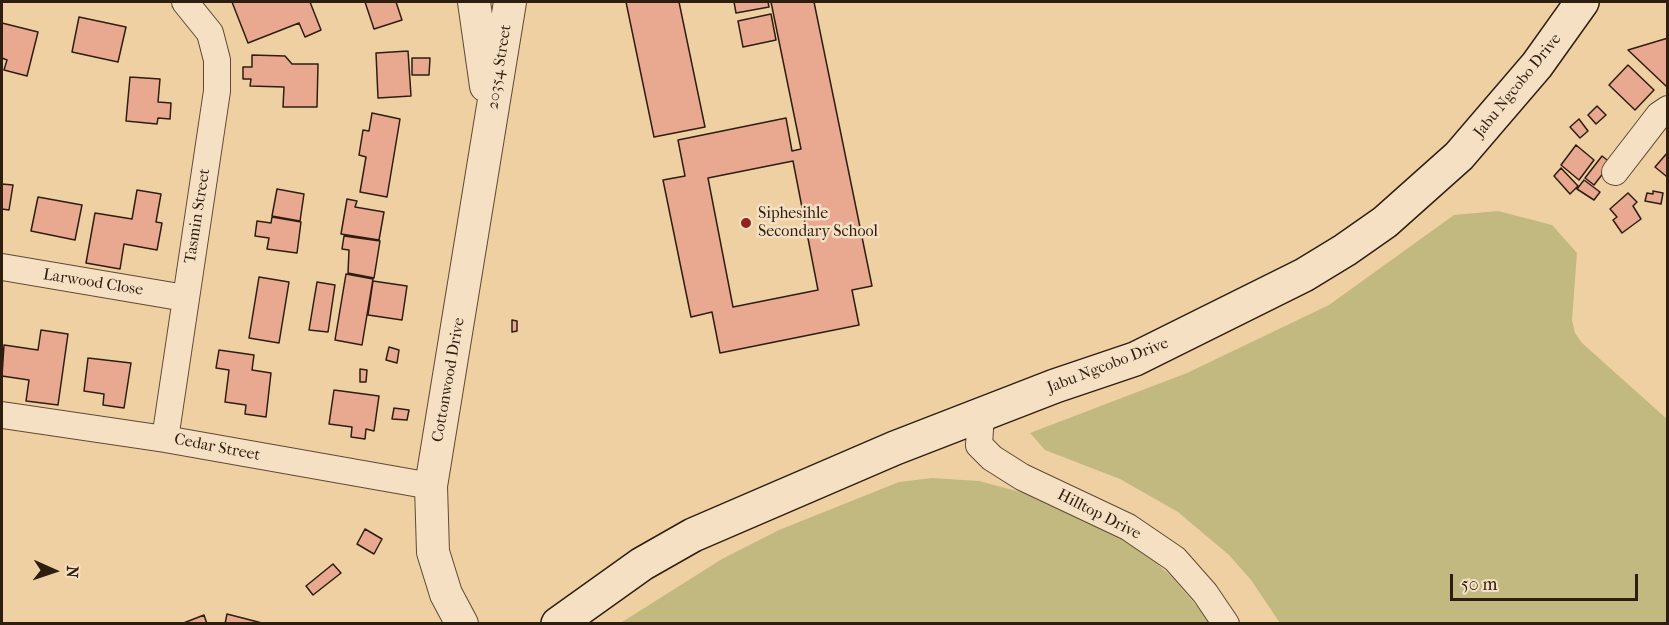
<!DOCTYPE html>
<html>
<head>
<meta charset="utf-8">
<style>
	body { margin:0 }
	#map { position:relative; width:1669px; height:625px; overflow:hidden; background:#efd0a2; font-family:"IM FELL French Canon",serif }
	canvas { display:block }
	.frame { position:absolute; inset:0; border:3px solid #2e1e10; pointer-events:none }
	.north { position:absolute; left:24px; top:541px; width:60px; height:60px; -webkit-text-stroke:4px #f5e0c3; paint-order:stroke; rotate:93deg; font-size:16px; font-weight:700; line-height:24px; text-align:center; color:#2e1e10 }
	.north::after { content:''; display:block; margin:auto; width:21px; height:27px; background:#2e1e10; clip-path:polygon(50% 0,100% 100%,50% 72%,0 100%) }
	.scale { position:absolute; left:1450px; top:574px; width:188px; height:27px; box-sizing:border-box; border:3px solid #2e1e10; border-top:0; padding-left:8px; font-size:18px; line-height:21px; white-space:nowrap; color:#2e1e10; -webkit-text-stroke:4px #f5e0c3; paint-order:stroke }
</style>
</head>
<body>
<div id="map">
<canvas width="1669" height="625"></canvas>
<div class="frame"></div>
<div class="north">N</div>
<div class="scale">50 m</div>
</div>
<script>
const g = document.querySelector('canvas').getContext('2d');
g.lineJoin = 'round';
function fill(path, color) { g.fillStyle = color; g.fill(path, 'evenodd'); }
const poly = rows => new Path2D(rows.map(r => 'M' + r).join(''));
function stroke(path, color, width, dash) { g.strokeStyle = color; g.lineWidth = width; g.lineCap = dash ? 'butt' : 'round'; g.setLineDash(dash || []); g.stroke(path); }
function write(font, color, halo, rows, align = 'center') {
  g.font = font + ' "IM FELL French Canon",serif'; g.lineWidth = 5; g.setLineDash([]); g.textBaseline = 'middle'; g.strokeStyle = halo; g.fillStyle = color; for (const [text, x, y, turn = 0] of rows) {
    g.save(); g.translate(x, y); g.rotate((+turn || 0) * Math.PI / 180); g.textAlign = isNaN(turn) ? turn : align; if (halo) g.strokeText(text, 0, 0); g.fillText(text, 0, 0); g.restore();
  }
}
fill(poly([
	[1498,211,1552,225,1577,253,1572,320,1575,333,1582,343,1667,419,1667,623,1280,623,1251,580,1229,555,1178,512,1120,479,1045,450,1030,433,1187,373,1329,305,1454,215],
	[932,478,979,481,1039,497,1095,520,1146,554,1171,576,1211,623,619,624,722,559,779,530,899,482]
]), '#c1b97f');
const building = poly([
	[232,2,310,2,321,30,305,37,299,23,248,43,232,2],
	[365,2,396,2,402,20,374,29,365,2],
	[626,2,679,2,705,127,654,137,626,2],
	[734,2,768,2,769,7,736,13,734,2],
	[771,2,814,2,872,286,852,290,859,325,720,353,712,312,691,317,663,180,685,176,678,140,786,118,792,151,801,149,771,2],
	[793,161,818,290,733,307,708,178,793,161],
	[771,14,776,40,743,47,738,21,771,14],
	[79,17,126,27,118,62,72,52,79,17],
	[2,23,38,32,27,76,4,70,7,60,2,58,2,23],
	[1668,38,1668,87,1667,87,1628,50,1668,38],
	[408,51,411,96,378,98,376,53,408,51],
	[252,55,285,56,292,64,318,64,317,107,283,107,284,87,250,86,251,79,243,79,243,67,252,67,252,55],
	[412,58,430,58,429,75,412,75,412,58],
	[1628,65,1654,90,1635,110,1609,85,1628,65],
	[130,77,160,79,158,102,171,103,170,119,158,118,157,124,126,121,130,77],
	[1597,106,1606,115,1596,124,1588,115,1597,106],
	[372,113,400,119,387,197,360,192,366,157,359,155,363,130,369,131,372,113],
	[1579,119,1588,131,1580,138,1570,127,1579,119],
	[1576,145,1594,160,1579,180,1561,165,1576,145],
	[1668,152,1668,174,1666,176,1655,167,1668,152],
	[1602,156,1611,163,1594,185,1585,178,1602,156],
	[1561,168,1578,186,1570,194,1554,176,1561,168],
	[1584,180,1600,192,1594,200,1577,189,1584,180],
	[2,184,13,185,9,210,2,209,2,184],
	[277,189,304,194,300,221,272,216,277,189],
	[137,190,161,194,156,222,162,223,157,250,124,244,120,269,86,263,95,213,132,219,137,190],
	[1653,191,1663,193,1661,204,1645,201,1647,193,1653,194,1653,191],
	[1628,193,1637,202,1633,206,1641,219,1622,233,1613,220,1617,217,1610,209,1628,193],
	[38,197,82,205,75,240,31,231,38,197],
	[347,199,357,201,355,207,384,212,379,240,341,234,347,199],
	[272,217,301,222,297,253,267,249,269,238,255,236,257,221,271,223,272,217],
	[344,236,380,241,374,278,348,273,349,250,342,249,344,236],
	[346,274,373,279,362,345,335,340,346,274],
	[259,277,289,282,279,343,249,338,259,277],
	[373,281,407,286,402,320,368,315,373,281],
	[317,282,335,285,328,332,309,330,317,282],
	[512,320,517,321,517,331,512,332,512,320],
	[41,330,68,334,58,405,26,401,29,380,2,376,4,345,38,350,41,330],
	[389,347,399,350,397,363,386,360,389,347],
	[219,350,254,355,252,370,271,373,266,417,245,414,246,405,225,402,229,370,216,368,219,350],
	[88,358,131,363,124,408,103,405,104,394,84,391,88,358],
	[360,369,367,370,366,382,360,382,360,369],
	[334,390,379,396,374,431,366,429,365,439,351,437,352,427,329,424,334,390],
	[394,408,409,410,407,420,392,419,394,408],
	[365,529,382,539,374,554,357,544,365,529],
	[333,564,341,573,313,595,306,586,333,564],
	[227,614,262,623,225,624,227,614],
	[204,615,207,624,181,624,204,615]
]);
fill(building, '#e9a991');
stroke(building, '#2e1e10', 1.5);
const minor = poly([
	[1615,172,1659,115,1668,109],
	[2,267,185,298],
	[981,414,979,445,992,458,1022,477,1128,527,1175,559,1205,593,1226,624],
	[2,415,165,439,431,486],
	[165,439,217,91,217,60,210,33,185,2]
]);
const tertiary = poly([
	[474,2,486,86],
	[462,624,446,594,433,552,431,486,510,2]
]);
const secondary = poly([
	[558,624,642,564,693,535,895,448,1055,386,1135,359,1304,275,1345,250,1385,222,1459,156,1537,65,1582,2]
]);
stroke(minor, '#5e4a34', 28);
stroke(tertiary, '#5e4a34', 34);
stroke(secondary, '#2e1e10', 36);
stroke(minor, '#f5e0c3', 26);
stroke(tertiary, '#f5e0c3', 32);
stroke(secondary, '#f5e0c3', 33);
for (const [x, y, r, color] of [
	[746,223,6,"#8f2418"]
]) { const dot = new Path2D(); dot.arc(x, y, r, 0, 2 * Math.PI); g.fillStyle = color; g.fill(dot); stroke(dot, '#f5e0c3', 2); }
write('16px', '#2e1e10', '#f5e0c3', [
	["20354 Street",500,67,-81],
	["Jabu Ngcobo Drive",1518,86,-51],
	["Tasmin Street",198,216,-81],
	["Larwood Close",93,283,9],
	["Jabu Ngcobo Drive",1108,366,-21],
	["Cottonwood Drive",449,380,-80],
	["Cedar Street",217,448,11],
	["Hilltop Drive",1099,515,27]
]);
write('16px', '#2e1e10', '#f5e0c3', [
	["Siphesihle",758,214],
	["Secondary School",758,232]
], 'left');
</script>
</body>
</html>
